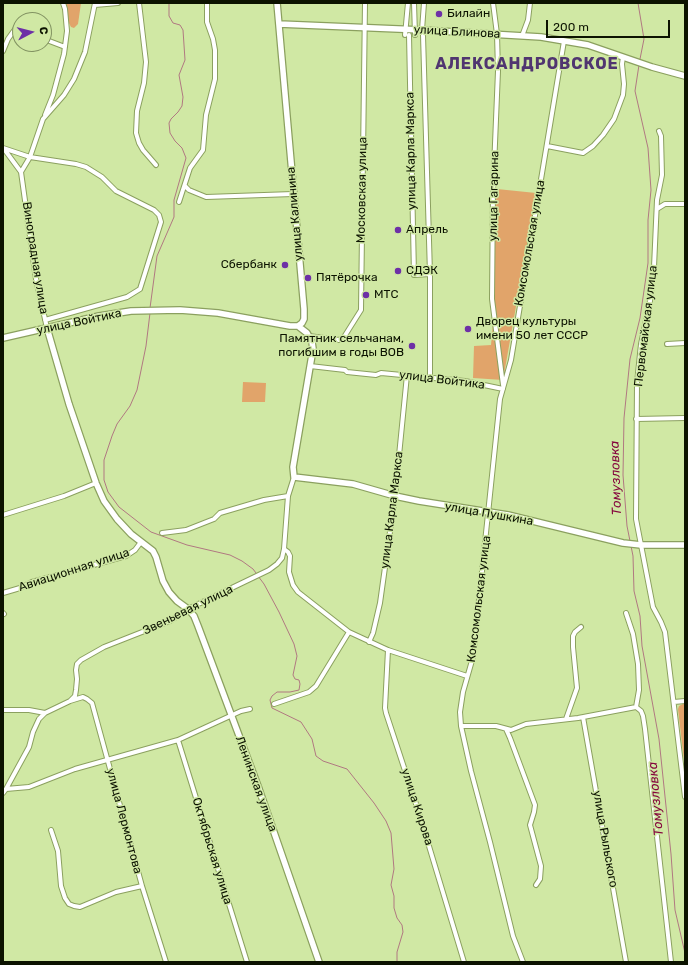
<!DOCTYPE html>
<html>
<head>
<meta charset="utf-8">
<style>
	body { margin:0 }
	#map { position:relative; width:688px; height:965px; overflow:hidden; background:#d0e8a4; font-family:Rubik,sans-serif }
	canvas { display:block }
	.frame { position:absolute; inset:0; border:4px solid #0c1300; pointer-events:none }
	.north { position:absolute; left:12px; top:12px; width:40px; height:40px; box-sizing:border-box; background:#d0e8a4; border:1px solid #829362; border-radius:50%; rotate:83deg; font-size:11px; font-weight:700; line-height:16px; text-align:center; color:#0c1300 }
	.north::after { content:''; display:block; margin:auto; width:14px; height:18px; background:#6d30a6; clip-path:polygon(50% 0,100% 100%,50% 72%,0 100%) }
	.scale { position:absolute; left:546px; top:20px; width:124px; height:18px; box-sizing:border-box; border:2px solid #0c1300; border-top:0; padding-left:5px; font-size:12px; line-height:14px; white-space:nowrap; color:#0c1300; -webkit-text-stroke:3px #d0e8a4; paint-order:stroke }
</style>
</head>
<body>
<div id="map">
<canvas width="688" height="965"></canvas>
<div class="frame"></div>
<div class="north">С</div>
<div class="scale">200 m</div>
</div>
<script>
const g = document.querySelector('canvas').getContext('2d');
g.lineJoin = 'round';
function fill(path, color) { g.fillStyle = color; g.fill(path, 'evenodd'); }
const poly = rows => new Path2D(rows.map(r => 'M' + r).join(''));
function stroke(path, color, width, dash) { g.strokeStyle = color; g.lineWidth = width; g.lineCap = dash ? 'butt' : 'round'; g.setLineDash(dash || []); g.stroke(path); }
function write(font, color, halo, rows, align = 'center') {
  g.font = font + ' Rubik,sans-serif'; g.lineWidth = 3; g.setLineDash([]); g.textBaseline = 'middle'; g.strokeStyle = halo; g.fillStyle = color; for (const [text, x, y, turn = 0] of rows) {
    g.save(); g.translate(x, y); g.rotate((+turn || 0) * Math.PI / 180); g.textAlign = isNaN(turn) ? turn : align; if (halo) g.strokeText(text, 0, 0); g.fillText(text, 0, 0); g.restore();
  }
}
fill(poly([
	[66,3,81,3,78,24,74,28,71,27,68,21],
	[497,189,536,193,503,380,473,378,474,346,491,345,495,301,495,192],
	[243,382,266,383,265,402,242,402],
	[685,703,685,769,678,709,679,706]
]), '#e1a46a');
stroke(poly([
	[638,3,644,39,640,59],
	[150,308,157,256,174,217,174,200,186,158,182,148,175,141,170,133,169,123,171,119,178,112,182,106,183,97,179,75,185,60,183,30,180,25,173,23,169,16,169,3],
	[150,313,146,346,137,390,130,406,117,424,112,436,104,460,104,480,108,492,119,507,151,532,187,545,230,555,242,561,253,569,256,573],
	[630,541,627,526,623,475,624,418,630,359,640,318,648,263,648,220,651,190,648,148,635,91,639,65],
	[631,546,633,556,634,591,640,616,642,646,659,739,671,854,675,910,685,953],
	[258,576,264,584,279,612,294,644,297,656,293,675,295,679,299,680,300,684,299,690,290,692,277,692,272,696,270,700,272,708,301,722,312,739,316,756,323,761,347,769,374,803,386,821,391,833,394,869,391,885,394,896,394,908,397,918,402,925,403,932,397,952,397,962]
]), '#b07881', 1);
const street = poly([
	[139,3,146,62,144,83,137,111,136,133,139,143,143,150,156,165],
	[414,3,415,35],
	[493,3,497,34,498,71,493,192,492,299,503,385],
	[95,5,118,3],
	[422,30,424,3],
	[405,35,408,3],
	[409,35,414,275,430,274],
	[423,35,430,274,430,377],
	[522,36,528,20,530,3],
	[44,39,65,47],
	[3,51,8,39,13,32,16,28,20,27],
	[45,115,53,95,64,54,67,31,65,9,63,3],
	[659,131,661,136,662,175,657,200,654,267,650,301,641,344,637,383,636,519,653,607,661,622,665,632,685,797],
	[547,146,583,153,593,146,603,135,614,119,623,95,624,84,622,64,623,57],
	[3,148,30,157,76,164,86,167,102,177,116,191,154,210,159,215,161,222,140,289,127,297,45,320],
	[4,149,21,172],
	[185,186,189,190,206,197,293,194],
	[179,202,190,168,203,150,206,115,215,79,215,50,213,39,207,22,207,3],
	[657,209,665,204,685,204],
	[47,328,36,279,21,172,30,157,43,119,64,95,74,79,85,52,95,3],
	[309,336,339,340,344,337,361,310,365,3],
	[667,344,685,343],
	[310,366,345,370,347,372,376,375,381,373,465,381,503,389],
	[636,419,685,418],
	[3,515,64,496,96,483],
	[162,533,186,530,214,519,220,513,264,500,288,496],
	[284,549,288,552,290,556,289,572,293,585,298,592,349,632,388,650,467,676],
	[3,593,20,588,32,582,126,556,135,550,141,542],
	[3,613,4,614],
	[626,613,633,634,638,664,639,690,636,707,641,711,643,716,645,729,671,962],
	[369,642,373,633,380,603,395,496,407,375],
	[388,650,385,708,386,713,419,813,464,962],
	[70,701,75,696,76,690,77,679,76,670,77,664,81,660,104,647,170,621,188,609,269,570,277,564,282,558,284,549,288,496,294,477],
	[674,702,685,701],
	[274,704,309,692,316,686,349,632],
	[3,710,29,710,45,713],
	[583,717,626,962],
	[566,719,577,688,573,647,573,636,575,632,581,627],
	[461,726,496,726,511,730,526,724,578,718,636,707],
	[506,729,510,738,535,805,534,812,530,825,541,866,540,879,536,885],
	[178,740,247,962],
	[6,789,29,787,75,769,178,740,241,711,250,709],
	[3,793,6,789,29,747,33,732,39,719,45,713,70,701,83,697,87,699,92,703,142,886,166,962],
	[51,830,58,851,61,886,65,898,69,904,74,906,80,907,116,892,142,886],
	[523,962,513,936,490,842,471,771,461,726,460,712,463,692,473,657,500,399,511,360,564,41]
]);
const secondary = poly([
	[277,3,304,309,304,319,302,323,298,326],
	[279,24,422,30,541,37,588,45,652,67,685,76],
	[298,326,307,333,312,342,313,349,293,467,294,477,353,484,395,496,419,501,508,515,623,543,641,545,685,545],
	[47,328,69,404,96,483,104,501,117,519,131,534,153,551,156,557,163,581,169,592,177,601,188,609,194,616,198,626,259,789,319,962],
	[3,338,99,316,131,311,180,310,218,313,290,326,298,326]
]);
stroke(street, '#8ba05f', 6);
stroke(secondary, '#8ba05f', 8);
stroke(street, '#fff', 4);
stroke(secondary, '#fff', 5.5);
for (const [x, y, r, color] of [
	[439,14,4,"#6d30a6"],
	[398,230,4,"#6d30a6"],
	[285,265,4,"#6d30a6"],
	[398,271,4,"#6d30a6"],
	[308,278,4,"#6d30a6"],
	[366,295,4,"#6d30a6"],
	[468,329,4,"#6d30a6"],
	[412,346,4,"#6d30a6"]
]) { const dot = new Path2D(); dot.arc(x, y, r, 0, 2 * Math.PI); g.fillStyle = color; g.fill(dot); stroke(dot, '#d0e8a4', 1.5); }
write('12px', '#0c1300', '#d0e8a4', [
	["Билайн",447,14],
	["Апрель",406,230],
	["Сбербанк",277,265,"right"],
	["СДЭК",406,271],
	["Пятёрочка",316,278],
	["МТС",374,295],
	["Дворец культуры",476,322],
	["имени 50 лет СССР",476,336],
	["Памятник сельчанам,",404,339,"right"],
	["погибшим в годы ВОВ",404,353,"right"]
], 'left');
write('12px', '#0c1300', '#d0e8a4', [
	["улица Блинова",457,32,3],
	["улица Карла Маркса",411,151,-91],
	["Московская улица",362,190,-89],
	["улица Гагарина",494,196,-89],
	["улица Калинина",295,214,-95],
	["Комсомольская улица",530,243,-80],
	["Виноградная улица",35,258,81],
	["улица Войтика",79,322,-12],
	["Первомайская улица",646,326,-83],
	["улица Войтика",442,380,7],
	["улица Карла Маркса",392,510,-83],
	["улица Пушкина",489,514,10],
	["Авиационная улица",74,570,-18],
	["Комсомольская улица",479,599,-83],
	["Звеньевая улица",188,610,-26],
	["Ленинская улица",256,784,70],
	["улица Кирова",417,807,72],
	["улица Лермонтова",124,821,75],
	["улица Рыльского",605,839,80],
	["Октябрьская улица",212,851,73]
]);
write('italic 13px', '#85073e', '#d0e8a4', [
	["Томузловка",616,478,-92],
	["Томузловка",656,799,-95]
]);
g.letterSpacing = '1px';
write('bold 16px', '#503570', '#d0e8a4', [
	["АЛЕКСАНДРОВСКОЕ",527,64]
]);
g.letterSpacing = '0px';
</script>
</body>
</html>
